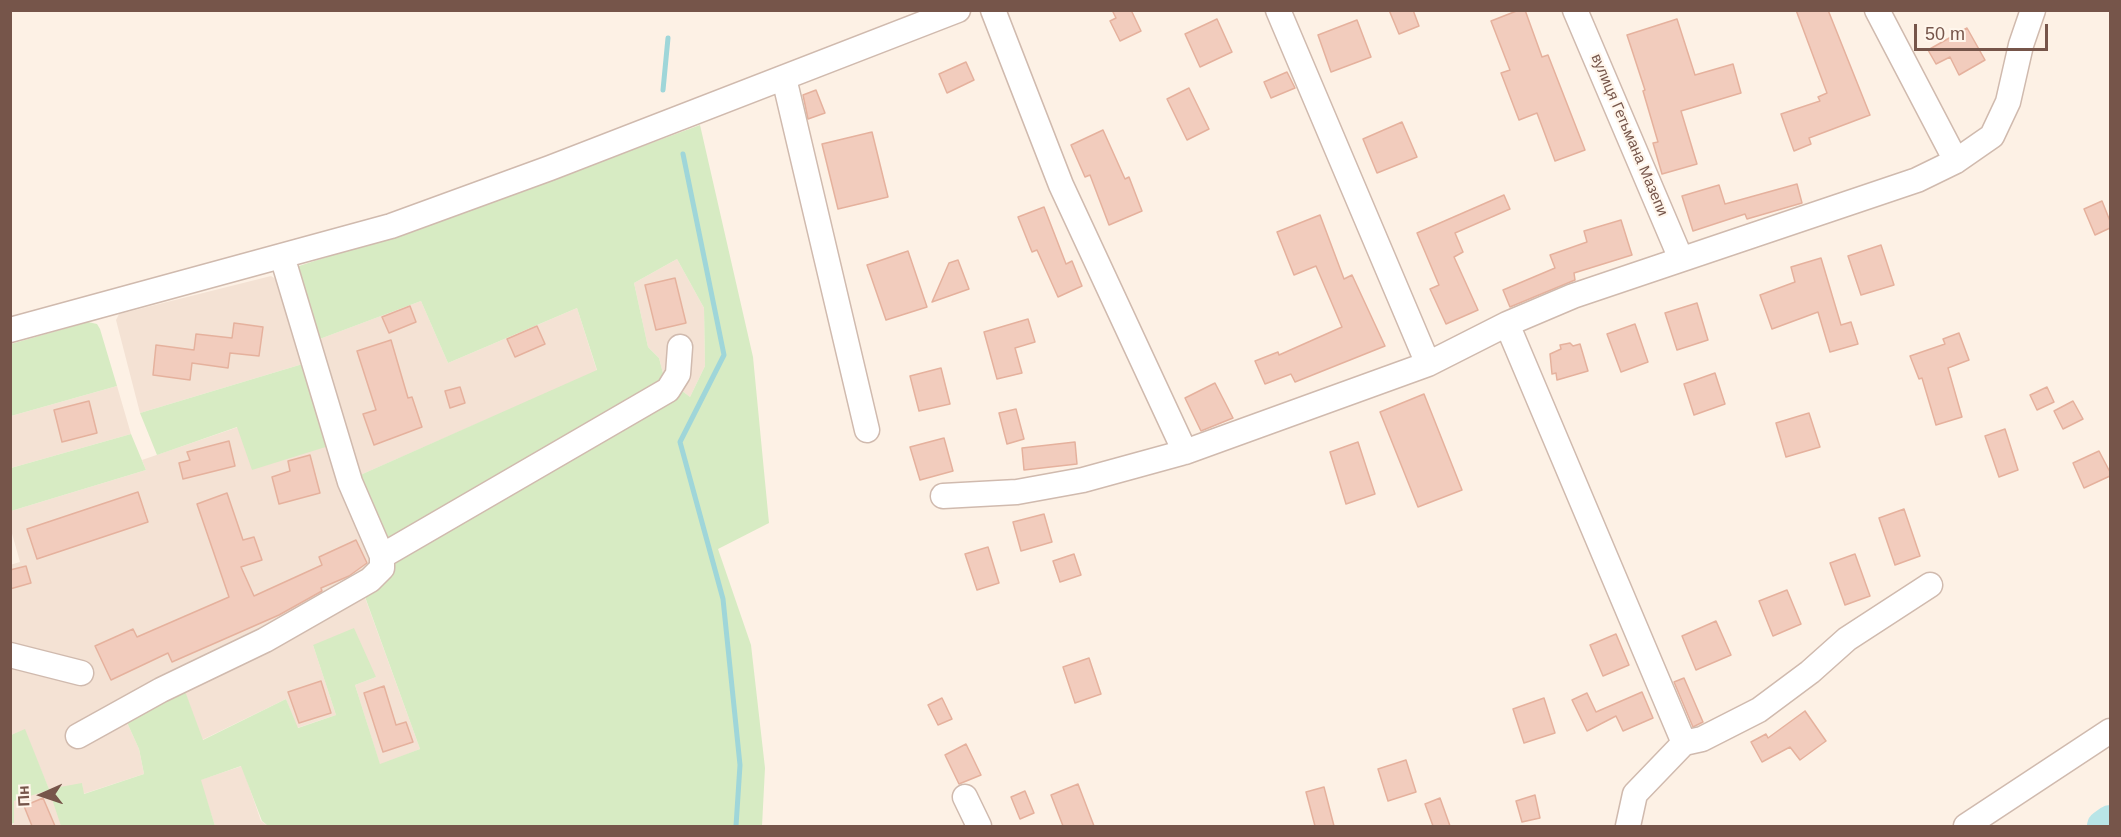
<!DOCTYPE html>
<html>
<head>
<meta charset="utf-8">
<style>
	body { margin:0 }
	#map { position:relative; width:2121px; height:837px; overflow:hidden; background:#fdf1e5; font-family:Arial,sans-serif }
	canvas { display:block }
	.frame { position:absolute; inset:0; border:12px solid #76554a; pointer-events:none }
	.north { position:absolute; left:12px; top:765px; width:60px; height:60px; -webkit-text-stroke:4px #fff6ec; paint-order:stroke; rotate:267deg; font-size:16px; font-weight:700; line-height:24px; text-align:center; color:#76554a }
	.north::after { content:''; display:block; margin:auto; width:21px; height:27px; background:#76554a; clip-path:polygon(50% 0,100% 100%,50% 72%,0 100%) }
	.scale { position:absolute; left:1914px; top:24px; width:134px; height:27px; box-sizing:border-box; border:3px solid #76554a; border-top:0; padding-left:8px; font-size:18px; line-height:21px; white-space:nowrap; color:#76554a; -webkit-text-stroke:4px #fff6ec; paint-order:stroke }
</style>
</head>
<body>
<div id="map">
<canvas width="2121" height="837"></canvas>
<div class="frame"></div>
<div class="north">Пн</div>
<div class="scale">50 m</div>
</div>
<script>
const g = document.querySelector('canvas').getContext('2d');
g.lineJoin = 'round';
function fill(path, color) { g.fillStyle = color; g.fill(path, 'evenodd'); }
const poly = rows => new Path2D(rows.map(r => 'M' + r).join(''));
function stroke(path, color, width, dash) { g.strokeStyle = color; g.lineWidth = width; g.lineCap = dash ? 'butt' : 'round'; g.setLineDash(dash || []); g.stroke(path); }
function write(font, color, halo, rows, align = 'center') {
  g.font = font + ' Arial,sans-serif'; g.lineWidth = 4.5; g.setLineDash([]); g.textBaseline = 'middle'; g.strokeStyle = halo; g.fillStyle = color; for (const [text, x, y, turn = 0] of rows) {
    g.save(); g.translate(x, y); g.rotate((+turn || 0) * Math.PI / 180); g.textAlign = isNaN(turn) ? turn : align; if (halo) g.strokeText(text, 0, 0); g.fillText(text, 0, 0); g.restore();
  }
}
fill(poly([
	[677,259,704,308,705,366,690,397,676,386,665,381,659,358,648,347,634,283],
	[271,276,282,283,306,363,140,413,116,320,119,314],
	[421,301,448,363,577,308,597,371,358,476,317,340],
	[117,386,131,434,11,468,11,416],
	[238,427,332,445,373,566,359,581,420,749,380,765,355,685,376,677,313,645,336,715,297,728,286,699,202,740,185,692,125,718,139,749,144,774,83,794,82,783,62,826,11,826,14,823,14,801,49,789,24,730,11,735,10,565,20,562,11,530,11,511,146,470,142,460],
	[242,766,261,821,268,826,215,826,200,780]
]), '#f4e2d4');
fill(poly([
	[700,125,753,357,769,523,718,549,751,645,765,768,762,826,268,826,262,821,241,766,201,780,215,826,61,826,49,790,14,801,14,823,11,824,11,735,25,729,49,789,82,783,84,794,144,774,139,749,125,718,185,691,203,740,286,699,298,728,336,715,313,645,354,628,376,677,355,685,380,764,420,749,364,594,376,588,395,565,398,548,676,386,690,397,705,366,704,308,677,259,634,283,648,347,659,358,665,381,393,539,385,538,358,476,597,370,577,308,448,363,421,301,317,340,298,270,299,266,462,213],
	[88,322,97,324,100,329,117,386,11,416,11,344],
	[306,363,332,445,252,470,237,427,157,455,140,413],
	[131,434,146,470,11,511,11,468]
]), '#d7ebc3');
stroke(poly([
	[663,90,668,38],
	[683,154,724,355,680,442,723,599,740,765,736,826]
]), '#9fd6d9', 5);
stroke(poly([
	[2103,826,2110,821]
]), '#b9e5e7', 32);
const building = poly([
	[1112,10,1131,10,1141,31,1120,41,1110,21,1116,18,1112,10],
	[1389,10,1413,10,1419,26,1399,34,1389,10],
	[1519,10,1525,10,1542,57,1548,55,1585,150,1555,161,1537,113,1519,120,1501,73,1510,70,1491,21,1519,10],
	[1796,10,1828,10,1870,115,1809,138,1811,144,1794,151,1781,114,1820,101,1818,97,1827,93,1796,10],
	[1217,19,1232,52,1200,67,1185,34,1217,19],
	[1677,19,1695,75,1733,64,1741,93,1681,111,1697,164,1662,174,1653,143,1658,142,1643,91,1645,90,1627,35,1677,19],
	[1357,20,1371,57,1331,72,1318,35,1357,20],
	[1967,28,1985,60,1959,75,1950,57,1936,64,1928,50,1967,28],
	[966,62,974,80,947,93,939,74,966,62],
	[1287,72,1295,88,1271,98,1264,82,1287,72],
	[1189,88,1209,129,1187,140,1167,99,1189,88],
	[816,90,825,113,808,119,803,95,816,90],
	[1402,122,1417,157,1377,173,1363,139,1402,122],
	[1103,130,1125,179,1129,177,1142,211,1109,225,1090,175,1085,177,1071,145,1103,130],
	[872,132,888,197,838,209,822,144,872,132],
	[1797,184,1802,203,1747,219,1745,214,1693,231,1682,196,1719,185,1725,204,1797,184],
	[1504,195,1510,209,1455,233,1463,252,1454,257,1478,310,1446,324,1430,289,1439,285,1417,233,1504,195],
	[2102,201,2110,221,2110,228,2095,235,2084,209,2102,201],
	[1044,207,1066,264,1072,261,1082,286,1058,297,1037,250,1032,252,1018,217,1044,207],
	[1320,215,1344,279,1352,275,1385,346,1295,382,1291,374,1265,384,1255,361,1278,352,1279,355,1342,327,1316,266,1294,275,1277,232,1320,215],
	[1621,220,1632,255,1574,273,1575,280,1510,307,1503,290,1555,268,1550,255,1587,242,1584,231,1621,220],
	[1881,245,1894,285,1861,295,1848,256,1881,245],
	[908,251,927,307,886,320,867,265,908,251],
	[1821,258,1841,325,1851,322,1858,344,1830,352,1818,312,1772,329,1760,295,1795,282,1791,267,1821,258],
	[958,260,969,289,932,302,949,263,958,260],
	[675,278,686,323,656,330,645,285,675,278],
	[1697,303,1708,340,1677,350,1665,313,1697,303],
	[410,306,416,322,389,333,382,317,410,306],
	[1028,319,1035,342,1015,348,1022,373,997,379,984,332,1028,319],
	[234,323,263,327,259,356,230,353,228,368,192,363,190,380,153,375,156,345,194,350,196,334,232,338,234,323],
	[1635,324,1648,362,1621,372,1607,334,1635,324],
	[537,326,545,344,515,357,507,339,537,326],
	[1959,333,1969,360,1948,368,1962,417,1936,425,1922,378,1919,379,1910,356,1945,344,1943,339,1959,333],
	[391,340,408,398,412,397,422,427,374,445,363,414,376,410,357,351,391,340],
	[1570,343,1573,346,1580,344,1588,371,1557,380,1556,373,1552,374,1550,354,1561,349,1560,345,1570,343],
	[941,368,950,404,919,411,910,376,941,368],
	[1715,373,1725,404,1694,415,1684,384,1715,373],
	[1215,383,1233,418,1201,431,1185,398,1215,383],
	[460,387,465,403,450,408,445,391,460,387],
	[2047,387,2054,402,2037,410,2030,395,2047,387],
	[1424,394,1462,490,1418,507,1380,412,1424,394],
	[89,401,97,433,62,442,54,410,89,401],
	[2073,401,2083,419,2063,429,2054,411,2073,401],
	[1016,409,1024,439,1007,444,999,413,1016,409],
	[1809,413,1820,447,1786,457,1776,423,1809,413],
	[2005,429,2018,470,1999,477,1985,436,2005,429],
	[944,438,953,471,920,480,910,447,944,438],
	[229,441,235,466,183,479,179,463,190,460,187,452,229,441],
	[1075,442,1077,464,1024,470,1022,448,1075,442],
	[1358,442,1375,494,1346,504,1330,452,1358,442],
	[2099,451,2110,472,2110,476,2084,488,2073,463,2099,451],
	[310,455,320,493,279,504,272,477,290,471,288,461,310,455],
	[138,492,148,522,37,559,27,529,138,492],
	[227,493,243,540,254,537,262,560,241,567,254,596,322,565,319,557,356,540,367,563,349,576,321,588,322,591,279,615,172,662,168,653,111,680,95,646,133,629,137,637,229,597,197,504,227,493],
	[1904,509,1920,556,1895,565,1879,518,1904,509],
	[1044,514,1052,542,1021,551,1013,522,1044,514],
	[988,547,999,583,977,590,965,554,988,547],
	[1074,554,1081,575,1060,582,1053,561,1074,554],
	[1855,554,1870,596,1845,605,1830,563,1855,554],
	[26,566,31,583,10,589,10,570,26,566],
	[1787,590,1801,624,1773,636,1759,601,1787,590],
	[1716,621,1731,655,1696,670,1682,636,1716,621],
	[1616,634,1629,665,1603,676,1590,645,1616,634],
	[1089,658,1101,694,1075,703,1063,667,1089,658],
	[1684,678,1703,722,1693,727,1674,682,1684,678],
	[321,681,331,713,299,723,288,692,321,681],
	[384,686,396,725,406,722,413,742,383,752,364,693,384,686],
	[1642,692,1653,718,1623,731,1616,716,1587,731,1572,700,1587,693,1596,712,1642,692],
	[942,698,952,719,938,725,928,705,942,698],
	[1544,698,1555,733,1524,743,1513,709,1544,698],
	[1805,711,1826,741,1800,760,1790,747,1762,762,1751,742,1766,734,1768,738,1805,711],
	[966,744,981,775,959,784,945,755,966,744],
	[1406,760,1416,792,1388,801,1378,769,1406,760],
	[1078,784,1094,826,1063,826,1051,795,1078,784],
	[1324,787,1334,826,1315,826,1306,792,1324,787],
	[1025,791,1034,813,1020,819,1011,797,1025,791],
	[1535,795,1540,818,1522,822,1516,801,1535,795],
	[43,798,55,826,32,826,24,806,43,798],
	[1440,798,1450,826,1433,826,1425,804,1440,798]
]);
fill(building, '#f2ccbd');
stroke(building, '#e5b19d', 1.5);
const minor = poly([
	[993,10,1061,185,1185,452],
	[1278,10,1428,364],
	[1575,10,1681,259],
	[1877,10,1956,161],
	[784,78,867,430],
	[282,256,350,482,382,556,668,390,678,374,680,347],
	[1507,324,1684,743,1635,794,1628,826],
	[10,330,391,226,550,168,958,10],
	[943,496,1017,492,1083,480,1185,452,1428,364,1507,324,1573,296,1917,180,1956,161,1992,136,2008,102,2021,45,2033,10],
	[10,655,81,673],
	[78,736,161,690,265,640,370,580,382,568,382,556],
	[1684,743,1702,739,1759,710,1810,672,1847,639,1930,585],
	[965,797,979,826],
	[1966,826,2110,731]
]);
stroke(minor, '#d0baae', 27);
stroke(minor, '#fff', 24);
write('15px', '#76554a', '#fff6ec', [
	["вулиця Гетьмана Мазепи",1629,135,67]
]);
</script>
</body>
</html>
